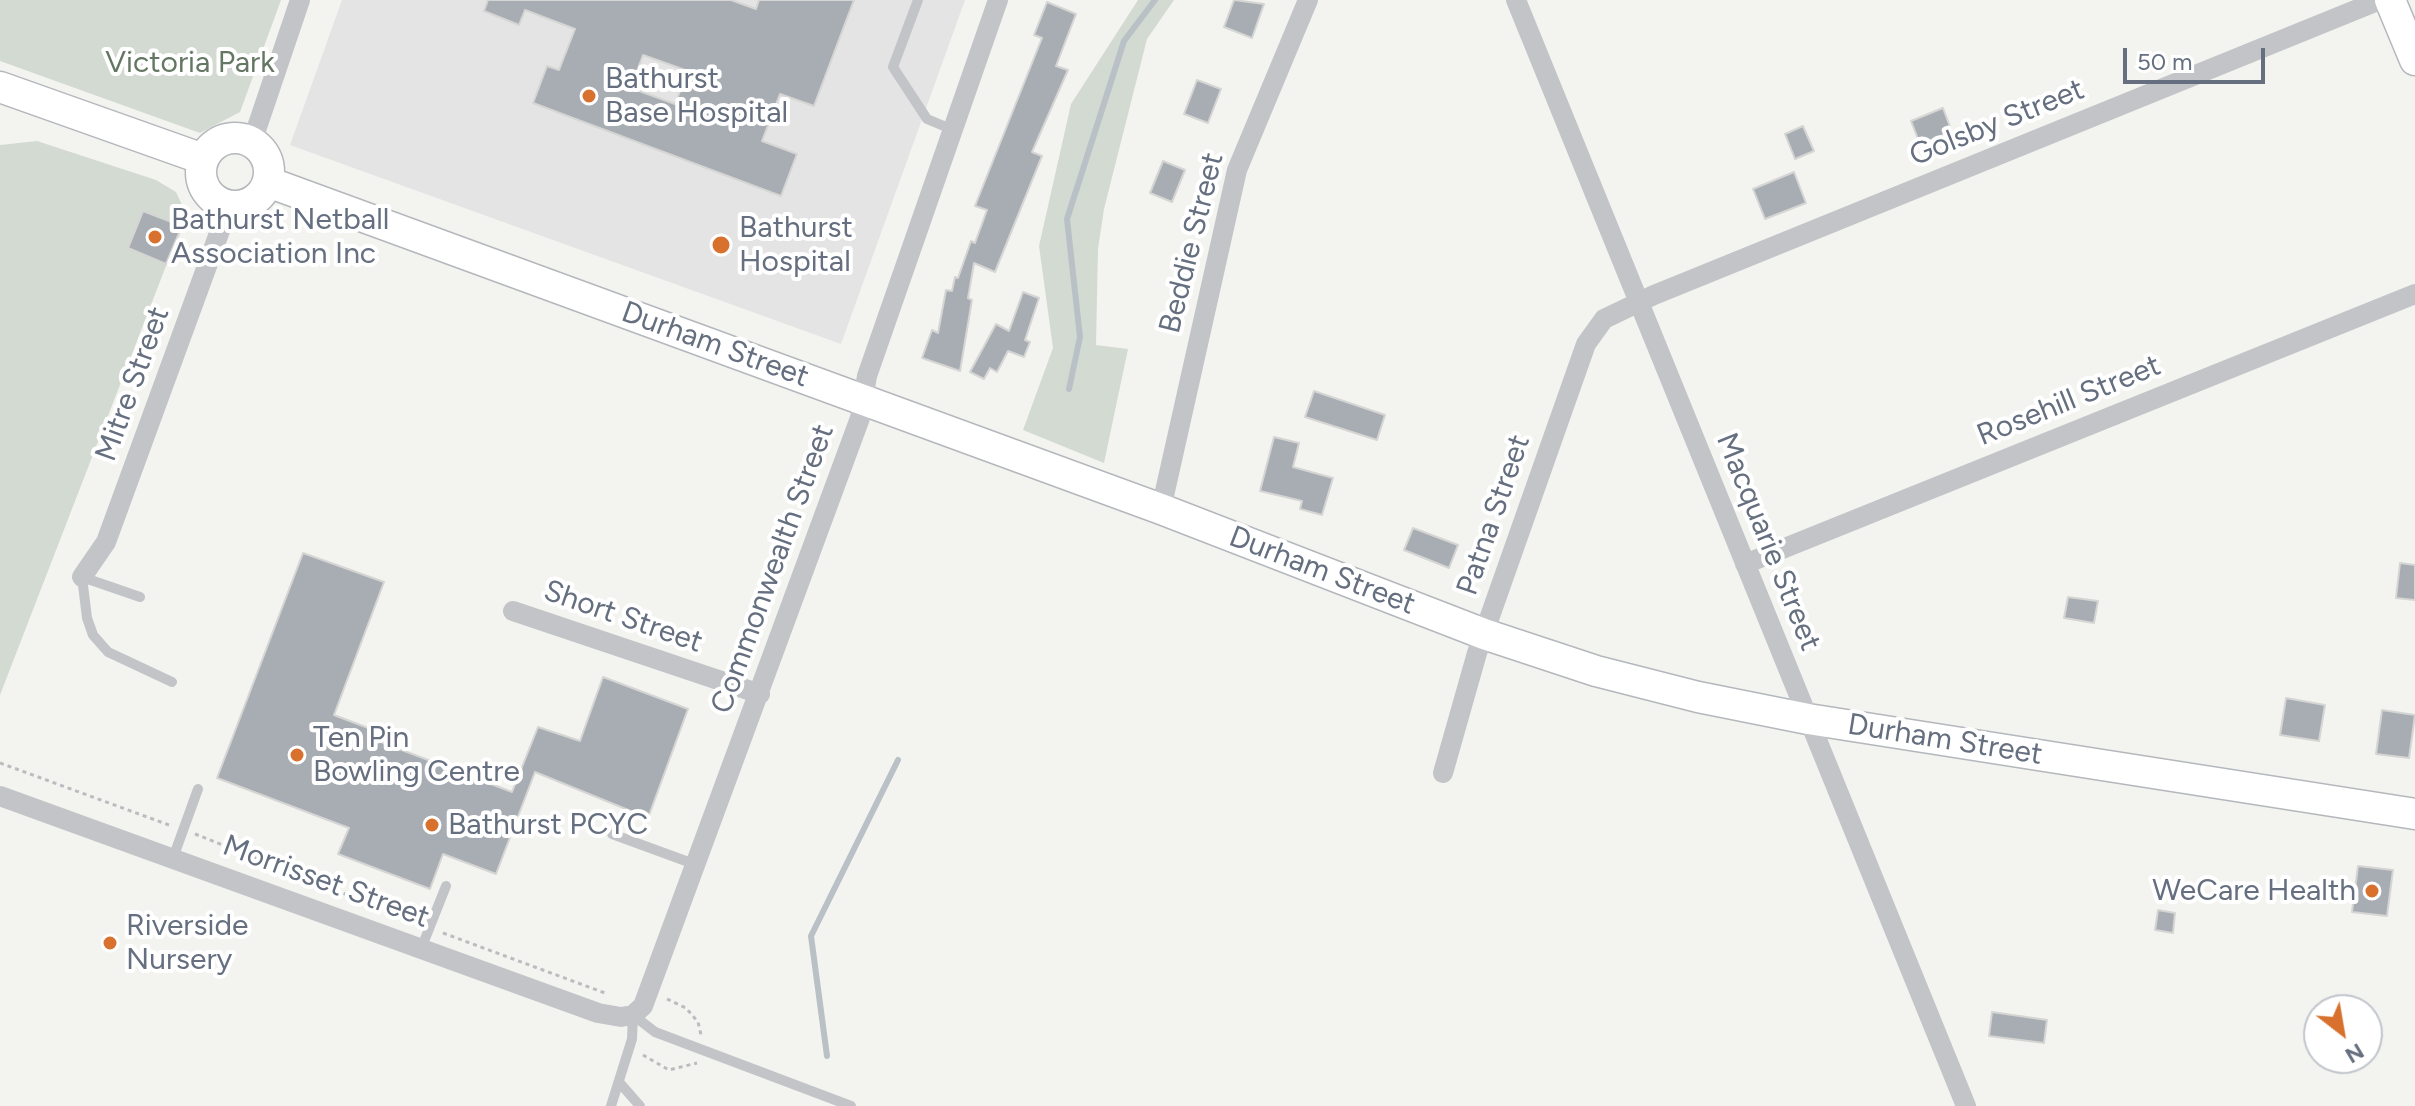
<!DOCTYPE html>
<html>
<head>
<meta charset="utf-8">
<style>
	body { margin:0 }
	#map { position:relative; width:2415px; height:1106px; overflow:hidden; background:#f3f4f0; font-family:Figtree,sans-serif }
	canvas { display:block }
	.north { position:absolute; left:2303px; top:994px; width:80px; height:80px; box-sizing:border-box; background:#fff; border:2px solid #c1c5cc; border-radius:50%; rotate:149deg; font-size:22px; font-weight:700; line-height:32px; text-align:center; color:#656f7f }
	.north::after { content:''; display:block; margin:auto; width:28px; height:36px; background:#d7712d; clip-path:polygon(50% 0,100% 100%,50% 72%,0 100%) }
	.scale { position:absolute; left:2123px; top:48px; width:142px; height:36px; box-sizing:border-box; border:4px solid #656f7f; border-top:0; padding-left:10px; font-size:24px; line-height:28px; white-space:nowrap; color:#656f7f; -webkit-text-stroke:6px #fff; paint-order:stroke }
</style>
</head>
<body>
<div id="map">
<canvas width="2415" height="1106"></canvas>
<div class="north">N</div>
<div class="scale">50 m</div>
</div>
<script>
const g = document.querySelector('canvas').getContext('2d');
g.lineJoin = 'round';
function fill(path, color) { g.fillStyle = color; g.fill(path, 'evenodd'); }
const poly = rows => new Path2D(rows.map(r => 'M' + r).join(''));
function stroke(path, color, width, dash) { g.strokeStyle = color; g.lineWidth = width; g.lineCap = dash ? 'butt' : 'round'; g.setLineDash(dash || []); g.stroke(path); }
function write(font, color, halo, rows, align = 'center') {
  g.font = font + ' Figtree,sans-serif'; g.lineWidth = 8; g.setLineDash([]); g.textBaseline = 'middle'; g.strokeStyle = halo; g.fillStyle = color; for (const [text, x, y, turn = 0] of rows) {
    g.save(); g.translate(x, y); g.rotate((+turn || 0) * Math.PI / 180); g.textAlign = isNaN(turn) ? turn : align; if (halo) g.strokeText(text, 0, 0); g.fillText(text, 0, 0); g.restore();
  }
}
fill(poly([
	[342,0,965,0,841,344,290,145]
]), '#e4e4e4');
fill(poly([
	[0,0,281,0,240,112,200,133,0,61],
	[1138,0,1174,0,1147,39,1104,209,1098,249,1096,345,1128,349,1104,463,1023,430,1053,348,1039,246,1071,104],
	[37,141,156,180,176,192,184,209,183,222,0,695,0,145]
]), '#d3dad1');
stroke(poly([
	[1069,389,1080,337,1067,219,1124,41,1155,0],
	[827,1056,811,936,898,760]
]), '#b9c1c7', 6);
const building = poly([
	[488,0,731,0,756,9,759,0,854,0,814,106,780,94,762,141,797,154,781,196,533,103,547,66,559,70,575,29,525,10,519,25,484,11,488,0],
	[643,55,688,71,675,104,631,88,643,55],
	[1234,0,1264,4,1252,38,1224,27,1234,0],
	[1047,2,1076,14,1056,66,1068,70,1032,152,1042,156,995,272,974,263,968,298,972,300,960,371,922,358,932,330,938,333,946,290,952,291,955,277,958,278,971,241,975,243,987,210,975,206,1042,38,1034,35,1047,2],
	[1197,80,1221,89,1208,123,1184,114,1197,80],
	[1943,108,1952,132,1920,144,1911,121,1943,108],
	[1803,126,1814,151,1795,159,1785,134,1803,126],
	[1163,161,1185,170,1172,202,1150,193,1163,161],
	[1794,172,1806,203,1765,219,1753,189,1794,172],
	[143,211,182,226,166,264,128,248,143,211],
	[1023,292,1039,298,1025,340,1030,342,1024,357,1008,351,997,372,990,368,984,379,970,372,996,324,1009,331,1023,292],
	[1314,391,1385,415,1377,440,1305,417,1314,391],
	[1274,437,1299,443,1293,467,1333,478,1322,515,1300,509,1302,501,1260,491,1274,437],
	[1413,528,1458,545,1449,568,1404,550,1413,528],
	[303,553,384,582,334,715,376,731,373,739,512,792,538,727,580,741,603,677,688,709,648,818,535,772,496,874,443,854,430,889,338,854,349,828,217,778,303,553],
	[2400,563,2415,565,2415,600,2396,598,2400,563],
	[2068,597,2098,601,2094,623,2064,618,2068,597],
	[2286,698,2325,705,2319,741,2280,735,2286,698],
	[2382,710,2415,715,2409,758,2376,754,2382,710],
	[2358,866,2393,870,2387,916,2352,912,2358,866],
	[2158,910,2175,913,2173,933,2155,930,2158,910],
	[1992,1012,2047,1020,2044,1043,1989,1036,1992,1012]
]);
fill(building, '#a8adb4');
stroke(building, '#d5d5d3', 2);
const secondary = poly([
	[2390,0,2415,60],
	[0,87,203,159],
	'201 172a34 34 0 1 1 68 0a34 34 0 1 1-68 0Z',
	[268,182,1161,509,1484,634,1596,671,1698,697,1808,719,2415,814]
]);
stroke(secondary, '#b4b7bc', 33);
stroke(poly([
	[0,763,169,825],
	[195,834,418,923],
	[443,933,605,993],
	[667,999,686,1008,698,1022,701,1035],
	[643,1055,669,1070,697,1063]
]), '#bbbcbf', 3, [4, 4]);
stroke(poly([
	[918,0,893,67,927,119,951,129],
	[140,597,82,577,87,618,93,635,108,652,172,682],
	[612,834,694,864],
	[173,858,198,789],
	[421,949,446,886],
	[633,1015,655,1032,851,1106],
	[619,1082,640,1106],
	[611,1106,632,1039,633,1015]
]), '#c2c4c8', 10);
stroke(poly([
	[1516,0,1966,1106],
	[252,142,300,0],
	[1161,509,1237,170,1308,0],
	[1745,564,2415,294],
	[82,577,106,542,229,206],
	[513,611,760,694],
	[1443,773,1477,653,1586,344,1604,319,1654,295,2380,0],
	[0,796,598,1013,621,1017,633,1015,643,1006,860,418,867,376,998,0]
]), '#c2c4c8', 20);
stroke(secondary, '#fff', 30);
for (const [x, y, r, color] of [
	[589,96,8,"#d7712d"],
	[155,237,8,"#d7712d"],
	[721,245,10,"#d7712d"],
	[297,755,8,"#d7712d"],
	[432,825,8,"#d7712d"],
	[2372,891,8,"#d7712d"],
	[110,943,8,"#d7712d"]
]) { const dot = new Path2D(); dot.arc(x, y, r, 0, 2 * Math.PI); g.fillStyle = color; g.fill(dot); stroke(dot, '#fff', 3); }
write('30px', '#647763', '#fff', [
	["Victoria Park",190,63]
]);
write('30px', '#656f7f', '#fff', [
	["Bathurst",605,79],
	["Base Hospital",605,113],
	["Bathurst Netball",171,220],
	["Association Inc",171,254],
	["Bathurst",739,228],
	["Hospital",739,262],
	["Ten Pin",313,738],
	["Bowling Centre",313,772],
	["Bathurst PCYC",448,825],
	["WeCare Health",2356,891,"right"],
	["Riverside",126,926],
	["Nursery",126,960]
], 'left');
write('30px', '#656f7f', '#fff', [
	["Golsby Street",1997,123,-22],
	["Beddie Street",1192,243,-76],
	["Durham Street",715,345,20],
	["Mitre Street",133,384,-70],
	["Rosehill Street",2069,401,-22],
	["Patna Street",1494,515,-71],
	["Macquarie Street",1768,542,68],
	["Commonwealth Street",773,569,-70],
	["Durham Street",1322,571,21],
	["Short Street",623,617,19],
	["Durham Street",1945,740,9],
	["Morrisset Street",326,882,20]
]);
</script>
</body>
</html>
